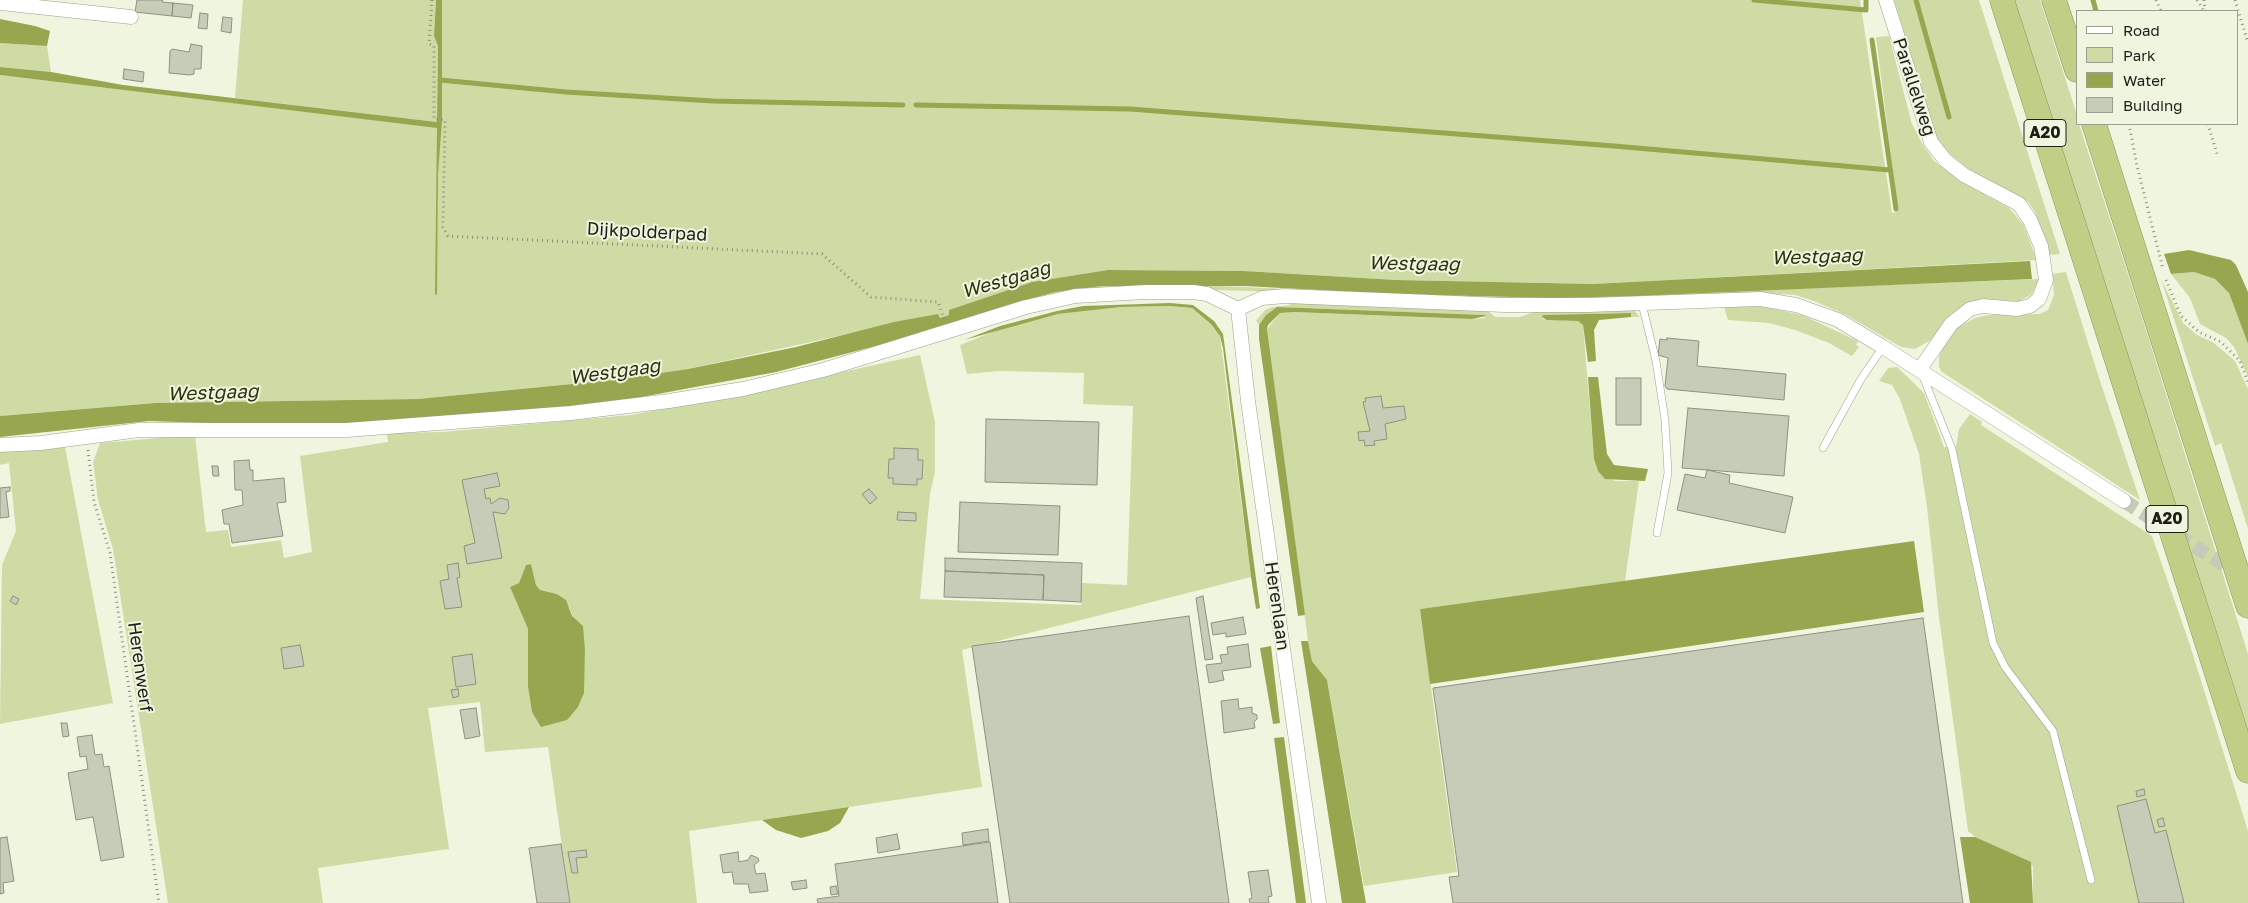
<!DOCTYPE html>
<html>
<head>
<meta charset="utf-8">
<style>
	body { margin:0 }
	#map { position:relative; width:2248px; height:903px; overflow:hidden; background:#f0f5e0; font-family:"Golos Text",sans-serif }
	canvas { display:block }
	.legend { position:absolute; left:2076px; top:10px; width:162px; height:115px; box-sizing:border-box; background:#f0f5e0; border:1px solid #9c9f90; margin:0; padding:6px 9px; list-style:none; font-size:15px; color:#1d1f17 }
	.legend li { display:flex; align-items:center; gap:10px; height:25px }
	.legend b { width:25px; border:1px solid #9c9f90 }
</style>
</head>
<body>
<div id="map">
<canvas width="2248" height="903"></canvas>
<ul class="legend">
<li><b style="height:6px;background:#fff"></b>Road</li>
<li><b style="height:14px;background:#cfdba4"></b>Park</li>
<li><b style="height:14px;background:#97a64f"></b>Water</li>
<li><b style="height:14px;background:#c7ccb8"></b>Building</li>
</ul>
</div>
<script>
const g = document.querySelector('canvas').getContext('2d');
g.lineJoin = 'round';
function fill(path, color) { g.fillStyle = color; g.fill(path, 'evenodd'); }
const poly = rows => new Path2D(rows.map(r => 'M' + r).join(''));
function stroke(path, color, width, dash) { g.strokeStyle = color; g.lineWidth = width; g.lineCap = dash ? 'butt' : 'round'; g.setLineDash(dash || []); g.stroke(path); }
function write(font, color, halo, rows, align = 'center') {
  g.font = font + ' "Golos Text",sans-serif'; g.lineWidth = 4; g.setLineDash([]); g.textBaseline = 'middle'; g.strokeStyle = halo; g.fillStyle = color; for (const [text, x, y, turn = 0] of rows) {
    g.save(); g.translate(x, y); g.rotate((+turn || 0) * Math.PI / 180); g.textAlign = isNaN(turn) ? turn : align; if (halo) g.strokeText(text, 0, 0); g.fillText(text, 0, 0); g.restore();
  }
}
fill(poly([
	[243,0,436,0,434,36,438,46,437,122,235,98],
	[442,0,1860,0,1892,213,1898,211,1876,37,1889,36,1912,124,1922,143,1934,161,1958,180,2009,208,2023,224,2037,260,1593,284,1396,280,1244,271,1108,270,1032,282,950,310,950,315,940,318,938,314,688,369,613,380,418,399,155,403,0,416,0,75,441,128],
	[1894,0,1979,0,2060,254,2047,255,2035,212,2028,202,1970,170,1948,152,1937,140],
	[2009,0,2040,0,2077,115,2077,124,2079,124,2139,308,2248,654,2248,746],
	[0,43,47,46,51,72,0,67],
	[2066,272,2099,378,2140,500,1942,372,1939,367,1939,356,1946,340,1955,329,1975,318,1988,315,2040,314,2048,310,2054,295,2052,274],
	[2194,272,2215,279,2229,293,2248,344,2248,377,2234,347,2226,338,2200,324,2190,298,2171,274],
	[2040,279,2032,294,2020,301,1978,300,1967,303,1951,314,1931,340,1915,349,1901,347,1846,315,1814,301,1795,295,1762,293,1592,301,1147,288,951,324,1055,292,1103,286,1200,285,1393,294,1553,298],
	[2161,279,2183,323,2197,335,2214,343,2235,361,2248,389,2248,529,2221,443,2215,446],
	[1291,303,1485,308,1495,317,1520,317,1543,309,1632,308,1640,317,1631,317,1631,313,1543,315,1543,319,1578,321,1583,325,1594,459,1598,471,1615,481,1639,481,1625,581,1420,609,1457,872,1364,886,1327,680,1312,661,1308,641,1267,329,1280,313,1294,312,1472,319,1485,318,1484,315,1277,307,1266,315,1259,325,1256,321,1265,310,1273,307,1290,305],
	[1723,304,1761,306,1802,315,1858,341,1856,345,1859,347,1852,356,1829,343,1795,330,1769,323,1728,320],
	[1170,306,1192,308,1211,324,1220,336,1251,577,962,650,982,787,689,831,697,903,570,903,548,747,485,752,480,702,428,708,449,849,318,868,323,903,168,903,113,549,98,500,93,462,100,443,195,435,206,532,228,530,231,547,281,540,284,558,312,552,300,456,388,442,387,433,442,432,631,415,728,397,920,355,935,422,935,472,930,494,920,599,1081,605,1082,583,1127,585,1133,406,1083,404,1084,373,1000,371,967,374,960,345,1000,329,1058,314,1121,307],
	[531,564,536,585,540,590,557,594,569,607,585,650,583,695,578,707,532,712,528,687,528,629,510,587,519,583,526,565],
	[1897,367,1924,393,1944,447,1956,447,1959,429,1970,414,1982,422,1981,425,2152,536,2189,642,2248,831,2248,903,2033,903,2033,866,1975,837,1968,831,1939,617,1927,507,1919,454,1900,399,1892,385,1879,381,1888,368],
	[65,447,113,703,0,724,2,565,16,531,9,463,0,465,0,452]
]), '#cfdba4');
fill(poly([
	[436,0,442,0,442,120,438,174,437,294,435,295,437,128,0,75,0,67,51,72,123,85,437,122,438,46,434,36],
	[0,19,35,26,50,31,47,46,0,43],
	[2189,250,2231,260,2236,265,2248,292,2248,344,2229,293,2215,279,2194,272,2171,274,2164,254],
	[2030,261,2032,279,1635,296,1553,298,1393,294,1245,286,1103,286,1055,292,1012,304,891,342,776,372,620,401,539,410,359,424,237,424,149,421,0,437,0,416,155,403,418,399,613,380,688,369,796,347,894,322,938,314,940,318,949,315,949,310,1032,282,1108,270,1244,271,1396,280,1593,284],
	[1170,303,1193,305,1214,321,1223,334,1260,608,1256,609,1251,577,1223,348,1220,336,1211,324,1192,308,1170,306,1121,307,1058,314,964,340,1000,326,1057,311,1083,306],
	[1277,307,1484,315,1486,316,1472,319,1294,312,1280,313,1268,325,1267,329,1305,615,1298,616,1259,339,1259,325,1266,315],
	[1631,313,1631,317,1599,320,1594,330,1596,361,1588,362,1583,325,1578,321,1547,320,1542,317,1543,315],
	[1588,377,1598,377,1607,454,1614,465,1648,469,1645,481,1605,479,1598,471,1594,459],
	[1914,541,1924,612,1430,684,1420,609],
	[531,564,536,585,540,590,557,594,566,600,572,616,583,626,585,650,584,693,578,707,567,720,541,727,532,712,528,687,528,629,510,587,519,583,526,565],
	[1301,641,1308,641,1312,661,1327,680,1366,903,1342,903],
	[1271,646,1280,723,1273,724,1260,648],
	[1284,737,1306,903,1296,903,1274,738],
	[849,807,840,823,828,831,801,838,776,830,762,820],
	[1960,837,1975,837,2031,862,2033,903,1970,903]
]), '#97a64f');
stroke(poly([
	[1754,0,1866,10,1866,0],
	[1916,0,1949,117],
	[2093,0,2096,11],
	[1872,40,1896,209],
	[440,80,566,92,713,101,903,105],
	[916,105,1130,109,1614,146,1890,170]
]), '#97a64f', 5);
const building = poly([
	[137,0,163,0,162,2,173,3,172,16,135,12,137,0],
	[173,3,193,5,191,18,172,16,173,3],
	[200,13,208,14,207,29,198,28,200,13],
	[223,17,232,18,231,33,221,31,223,17],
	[191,44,202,46,201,69,194,69,194,74,190,75,169,73,170,51,172,49,189,52,191,44],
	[124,69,144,72,143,82,123,79,124,69],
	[1667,338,1699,341,1697,366,1786,374,1784,400,1667,389,1665,386,1668,358,1658,355,1660,339,1667,340,1667,338],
	[1616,378,1641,378,1641,425,1616,425,1616,378],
	[1381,396,1383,408,1404,406,1406,419,1385,424,1387,439,1374,441,1375,445,1365,446,1364,440,1359,441,1358,432,1370,431,1363,402,1366,401,1365,398,1381,396],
	[1688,408,1789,416,1784,476,1682,468,1688,408],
	[986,419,1099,422,1097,485,985,482,986,419],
	[894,448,918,449,918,460,923,460,922,479,917,479,917,485,893,484,893,478,888,478,889,459,894,459,894,448],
	[249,460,250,470,253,470,253,481,284,478,286,502,277,503,283,536,232,543,229,524,224,524,222,510,243,505,242,490,235,490,234,461,249,460],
	[212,466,218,466,219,476,213,476,212,466],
	[1707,470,1730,475,1729,483,1793,497,1785,533,1677,510,1685,474,1705,478,1707,470],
	[497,473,500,486,484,489,486,499,490,498,491,504,500,498,508,500,509,508,505,514,493,512,502,558,467,564,464,546,475,543,462,480,497,473],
	[10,487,10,491,6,492,9,517,0,518,0,488,10,487],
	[869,489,877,498,870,504,862,494,869,489],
	[960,502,1060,506,1058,555,958,552,960,502],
	[898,512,916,513,916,521,897,520,898,512],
	[945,558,1082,563,1081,602,1043,600,1044,575,945,571,945,558],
	[458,563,460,577,457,578,462,607,445,609,440,581,449,579,447,565,458,563],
	[945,571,1044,575,1043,600,944,597,945,571],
	[13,596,19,599,16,605,10,601,13,596],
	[1203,596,1213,659,1205,660,1196,598,1203,596],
	[1189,616,1229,903,1010,903,972,646,1189,616],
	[1243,617,1246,634,1226,637,1226,633,1213,635,1211,623,1243,617],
	[1923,618,1963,903,1453,903,1449,877,1459,876,1433,688,1923,618],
	[1248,644,1251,667,1222,671,1224,680,1209,683,1206,665,1222,663,1220,655,1228,654,1227,647,1248,644],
	[300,645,304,666,284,669,281,648,300,645],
	[472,654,476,684,456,687,452,657,472,654],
	[458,689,459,696,453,698,451,690,458,689],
	[1238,699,1239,709,1252,707,1252,713,1257,715,1257,719,1254,722,1255,728,1224,733,1221,701,1238,699],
	[476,708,480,736,465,739,460,710,476,708],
	[61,723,67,723,69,736,63,737,61,723],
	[92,735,95,755,102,754,104,767,109,766,124,857,101,861,93,817,76,820,68,773,88,769,86,756,80,757,77,737,92,735],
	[2144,789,2145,795,2137,797,2136,791,2144,789],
	[2146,799,2155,833,2166,830,2184,903,2139,903,2117,806,2146,799],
	[2163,818,2165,826,2159,827,2157,820,2163,818],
	[988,829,989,841,963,845,962,833,988,829],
	[897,834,900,849,878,853,876,838,897,834],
	[7,837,14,881,3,883,4,893,0,894,0,838,7,837],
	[990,842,998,903,818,903,817,899,839,896,835,864,990,842],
	[561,844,570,903,537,903,529,848,561,844],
	[586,850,587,857,576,858,578,873,572,873,568,852,586,850],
	[738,852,739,862,748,860,751,855,758,858,759,861,754,865,756,874,765,873,768,891,750,893,748,884,734,884,732,872,723,873,720,855,738,852],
	[1268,870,1272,896,1268,897,1269,903,1250,903,1249,899,1252,898,1248,872,1268,870],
	[806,880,807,888,793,890,791,882,806,880],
	[836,886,838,894,831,895,830,887,836,886]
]);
fill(building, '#c7ccb8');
stroke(building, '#8e927f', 1);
stroke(poly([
	[2124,501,2237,573]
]), '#c6cab8', 14, [14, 7]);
const lane = poly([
	[1642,304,1656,361,1665,420,1668,473,1657,533],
	[1922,374,1952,449,1993,643,2005,667,2053,731,2091,880],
	[1823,448,1861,379,1883,347]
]);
const street = poly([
	[1886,0,1931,142,1945,160,1964,175,2019,204,2030,220,2041,246,2046,280,2039,299,2030,306,2017,309,1983,306,1970,309,1951,324,1920,369],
	[0,3,131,17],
	[1238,309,1262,298,1285,296,1504,305,1588,305,1760,299,1796,305,1838,320,1883,347,2124,501],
	[1238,309,1248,401,1319,903],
	[0,445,41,443,139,430,347,430,571,413,669,401,743,389,823,370,1026,307,1075,296,1146,292,1193,292,1207,294,1238,309]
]);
const highway = poly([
	[2002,0,2248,771],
	[2054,0,2077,70],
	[2094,124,2248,606]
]);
stroke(lane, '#9ca08d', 8);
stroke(street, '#9ca08d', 15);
stroke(highway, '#87915f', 25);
stroke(poly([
	[432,0,429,44,434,46,434,119,445,120,443,227,448,236,822,254,871,297,938,302,944,319],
	[2156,0,2161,11],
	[2197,0,2204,11],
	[2204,0,2205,11],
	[2235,0,2248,43],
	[2129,124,2137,166,2163,269],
	[2208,124,2217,154],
	[2166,280,2181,316,2199,332,2221,342,2240,361,2248,382],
	[88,450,94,502,110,553,159,903]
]), '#8b8e7f', 3, [1, 4]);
stroke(lane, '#fff', 7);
stroke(street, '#fff', 14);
stroke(highway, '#c0cf86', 24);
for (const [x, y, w] of [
	[2045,133,42],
	[2167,519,42]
]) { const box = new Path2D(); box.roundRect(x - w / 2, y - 13.5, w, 27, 4); g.fillStyle = '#f0f5e0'; g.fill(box); stroke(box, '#1d1f17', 1); }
write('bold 16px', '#1d1f17', null, [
	["A20",2045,133],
	["A20",2167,519]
]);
write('18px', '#1d1f17', '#f0f5e0', [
	["Parallelweg",1914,87,72],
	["Dijkpolderpad",647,232,3],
	["Herenlaan",1277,606,82],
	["Herenwerf",140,667,82]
]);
write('italic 19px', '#2d330d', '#f0f5e0', [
	["Westgaag",1817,257,-2],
	["Westgaag",1414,264,1],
	["Westgaag",1006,280,-16],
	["Westgaag",615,372,-8],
	["Westgaag",213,393,-2]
]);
</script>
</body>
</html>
